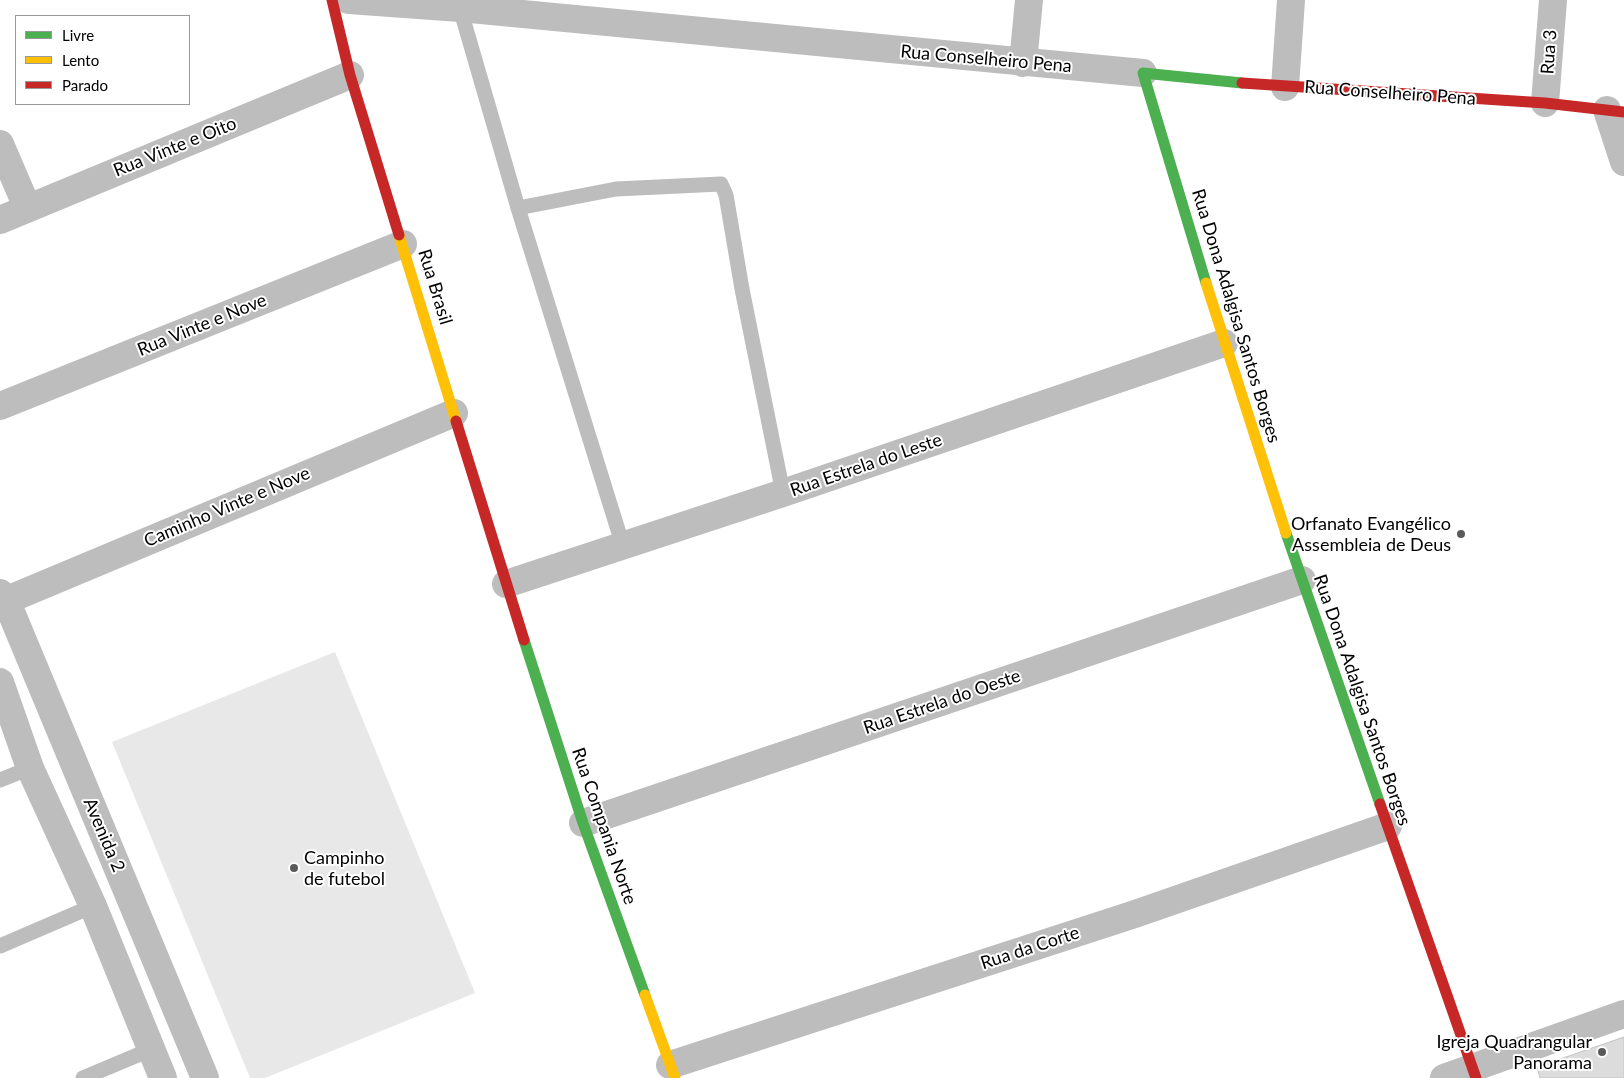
<!DOCTYPE html>
<html>
<head>
<meta charset="utf-8">
<style>
	body { margin:0 }
	#map { position:relative; width:1624px; height:1078px; overflow:hidden; background:#fff; font-family:Lato,sans-serif }
	canvas { display:block }
	.legend { position:absolute; left:15px; top:15px; width:175px; height:90px; box-sizing:border-box; background:#fff; border:1px solid #999; margin:0; padding:6px 9px; list-style:none; font-size:15px; color:#000 }
	.legend li { display:flex; align-items:center; gap:10px; height:25px }
	.legend b { width:25px; border:1px solid #999 }
</style>
</head>
<body>
<div id="map">
<canvas width="1624" height="1078"></canvas>
<ul class="legend">
<li><b style="height:6px;background:#4caf50"></b>Livre</li>
<li><b style="height:6px;background:#ffc107"></b>Lento</li>
<li><b style="height:6px;background:#c62828"></b>Parado</li>
</ul>
</div>
<script>
const g = document.querySelector('canvas').getContext('2d');
g.lineJoin = 'round';
function fill(path, color) { g.fillStyle = color; g.fill(path, 'evenodd'); }
const poly = rows => new Path2D(rows.map(r => 'M' + r).join(''));
function stroke(path, color, width, dash) { g.strokeStyle = color; g.lineWidth = width; g.lineCap = dash ? 'butt' : 'round'; g.setLineDash(dash || []); g.stroke(path); }
function write(font, color, halo, rows, align = 'center') {
  g.font = font + ' Lato,sans-serif'; g.lineWidth = 4; g.setLineDash([]); g.textBaseline = 'middle'; g.strokeStyle = halo; g.fillStyle = color; for (const [text, x, y, turn = 0] of rows) {
    g.save(); g.translate(x, y); g.rotate((+turn || 0) * Math.PI / 180); g.textAlign = isNaN(turn) ? turn : align; if (halo) g.strokeText(text, 0, 0); g.fillText(text, 0, 0); g.restore();
  }
}
fill(poly([
	[335,652,475,993,265,1078,250,1078,112,742]
]), '#e8e8e8');
const building = poly([
	[1624,1037,1624,1078,1540,1078,1537,1067,1624,1037]
]);
fill(building, '#dcdcdc');
stroke(building, '#c4c4c4', 1);
stroke(poly([
	[460,8,518,208,623,546],
	[518,208,616,189,721,184,726,195,742,289,783,493],
	[0,780,30,768],
	[0,946,93,906],
	[83,1078,152,1049]
]), '#bdbdbd', 15);
stroke(poly([
	[349,0,460,8,1143,73],
	[1023,63,1029,0],
	[1285,87,1291,0],
	[1545,103,1553,0],
	[1607,110,1624,162],
	[0,144,27,207],
	[0,220,350,75],
	[0,406,403,244],
	[506,584,783,493,1224,343],
	[0,593,6,600,205,1078],
	[0,603,454,413],
	[0,682,30,768,93,906,163,1078],
	[583,823,1302,580],
	[670,1065,1135,914,1388,826],
	[1444,1078,1624,1014]
]), '#bdbdbd', 28);
stroke(poly([
	[1206,283,1143,73,1242,83],
	[1286,533,1380,804],
	[524,640,583,823,645,995]
]), '#4caf50', 11);
stroke(poly([
	[399,235,456,421],
	[1206,283,1286,533],
	[645,995,675,1078]
]), '#ffc107', 11);
stroke(poly([
	[332,0,350,75,399,235],
	[1242,83,1545,103,1624,112],
	[456,421,524,640],
	[1380,804,1476,1078]
]), '#c62828', 11);
for (const [x, y, r, color] of [
	[1461,534,5,"#595959"],
	[294,868,5,"#595959"],
	[1602,1052,5,"#595959"]
]) { const dot = new Path2D(); dot.arc(x, y, r, 0, 2 * Math.PI); g.fillStyle = color; g.fill(dot); stroke(dot, '#fff', 2); }
write('18px', '#000', '#fff', [
	["Rua 3",1549,52,-86],
	["Rua Conselheiro Pena",986,59,5],
	["Rua Conselheiro Pena",1390,93,4],
	["Rua Vinte e Oito",175,147,-22],
	["Rua Brasil",435,287,73],
	["Rua Dona Adalgisa Santos Borges",1236,316,73],
	["Rua Vinte e Nove",202,325,-22],
	["Rua Estrela do Leste",866,465,-19],
	["Caminho Vinte e Nove",227,507,-23],
	["Rua Dona Adalgisa Santos Borges",1362,700,71],
	["Rua Estrela do Oeste",942,702,-19],
	["Rua Compania Norte",604,826,71],
	["Avenida 2",104,835,67],
	["Rua da Corte",1030,948,-18]
]);
write('18px', '#000', '#fff', [
	["Orfanato Evangélico",1451,524],
	["Assembleia de Deus",1451,545],
	["Campinho",304,858,"left"],
	["de futebol",304,879,"left"],
	["Igreja Quadrangular",1592,1042],
	["Panorama",1592,1063]
], 'right');
</script>
</body>
</html>
